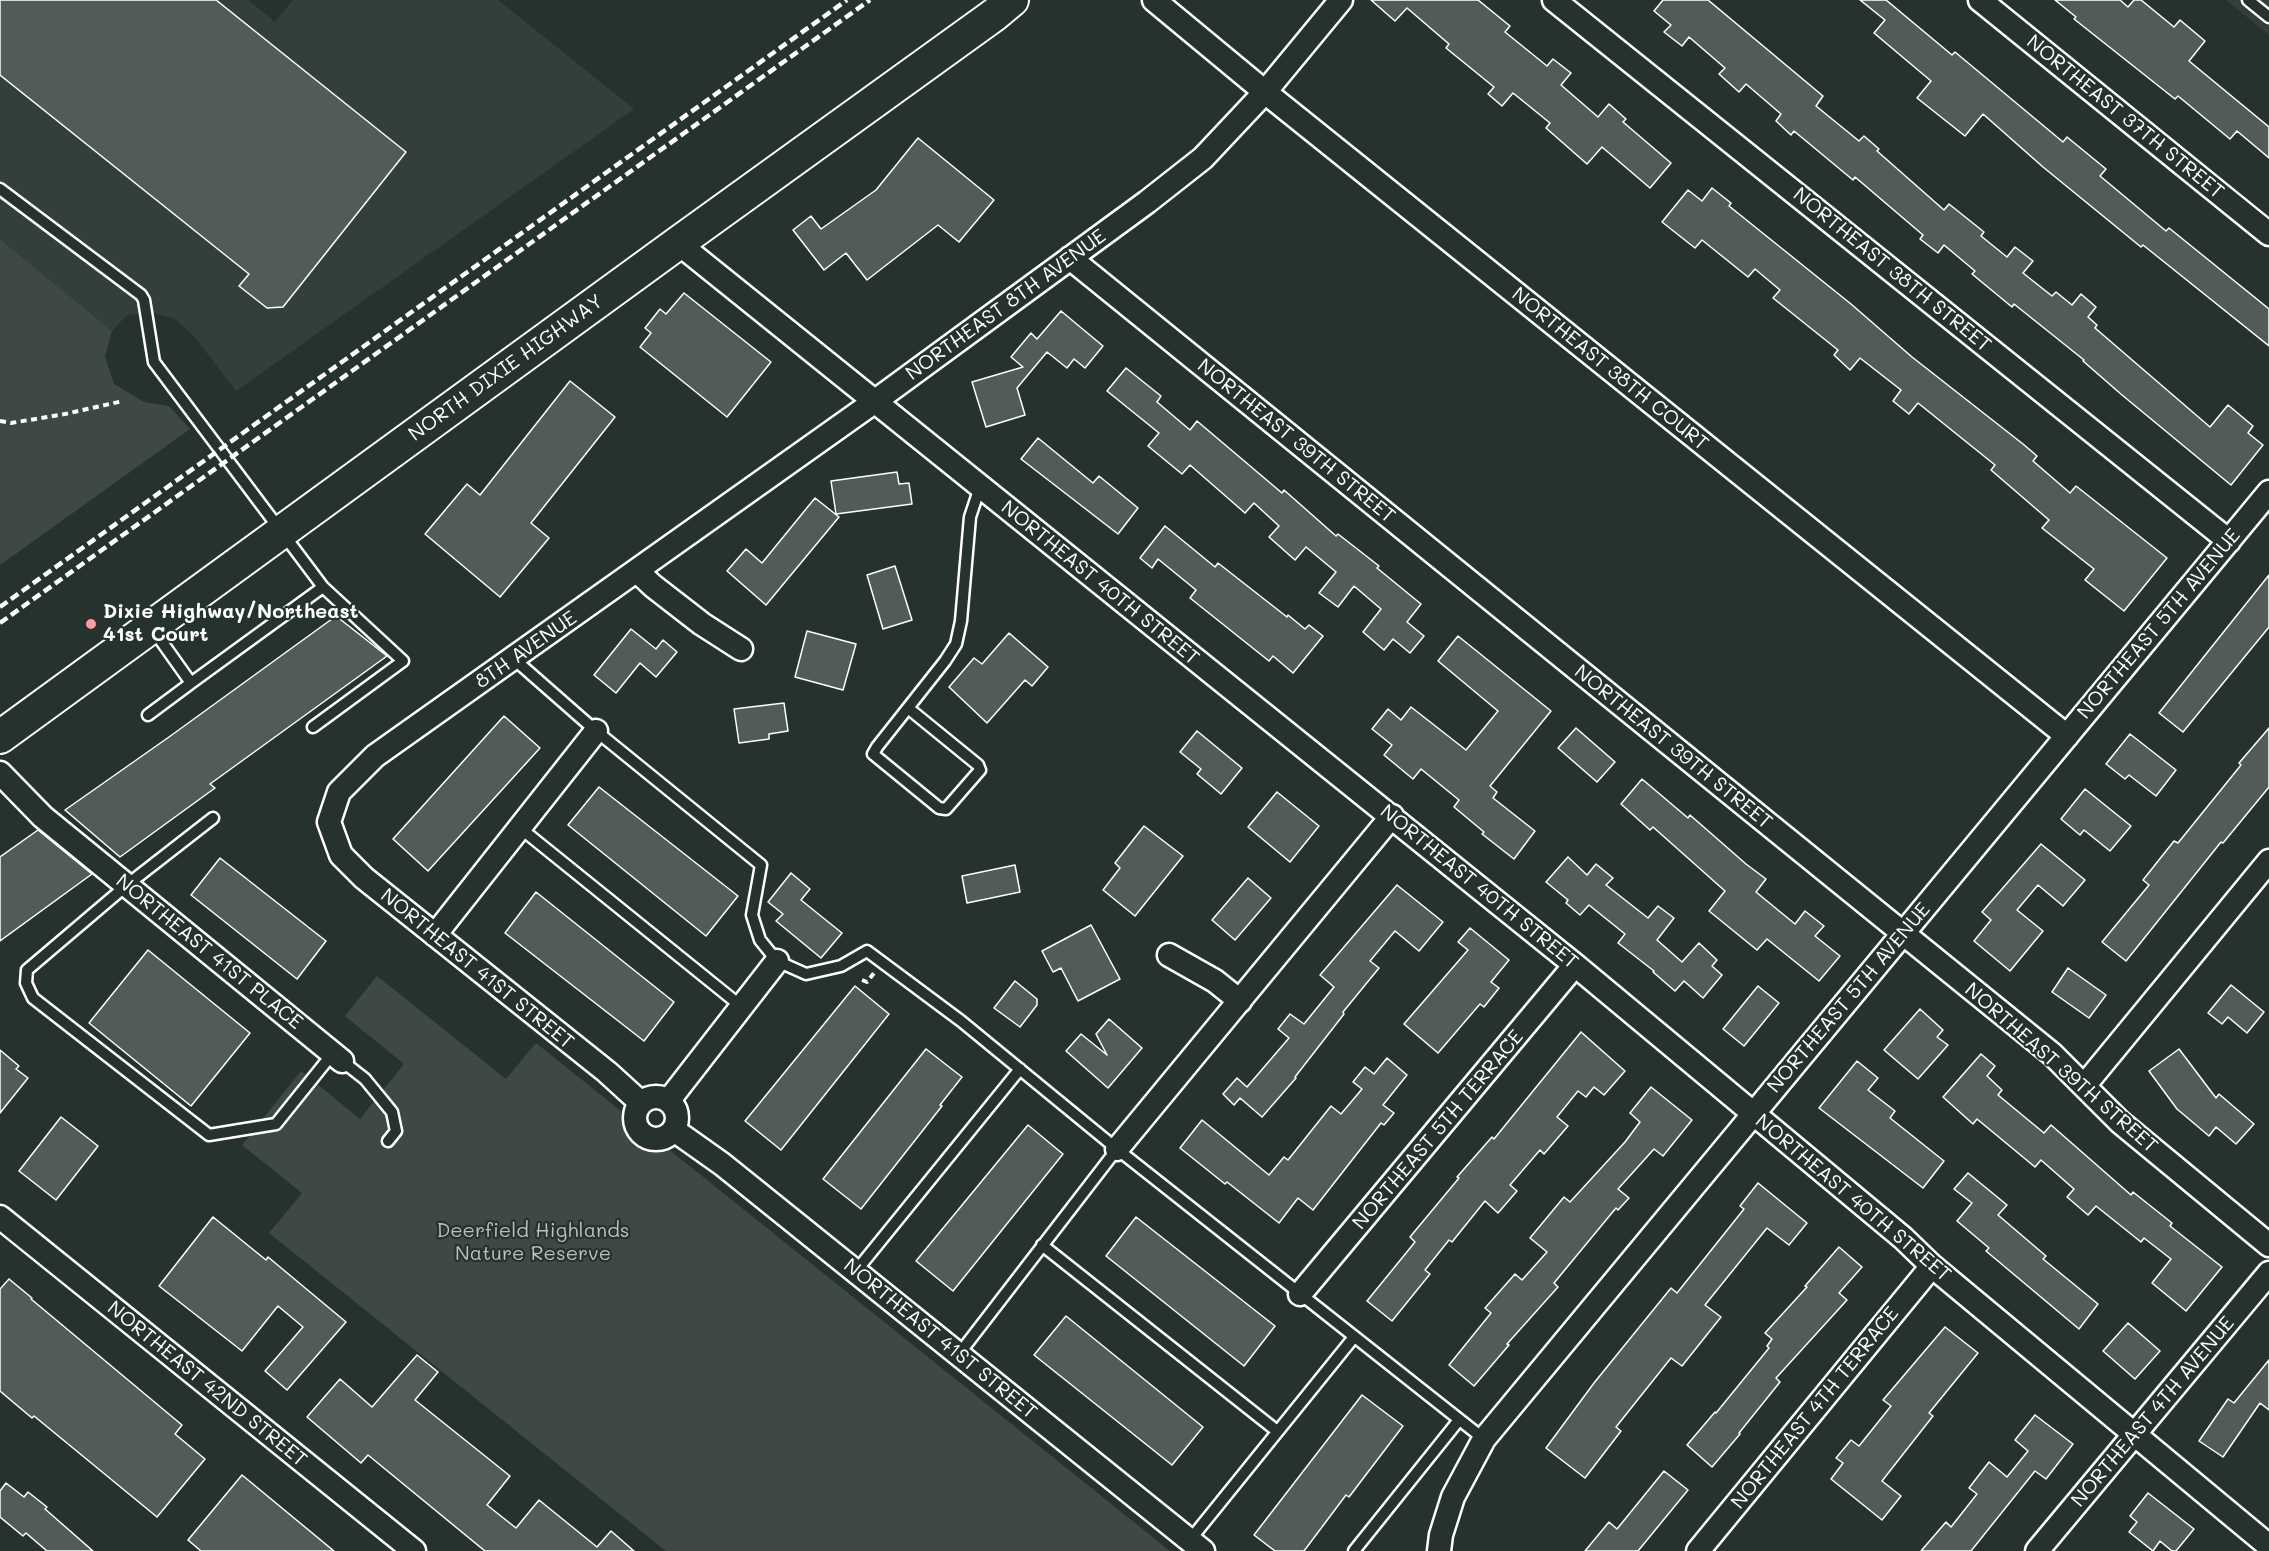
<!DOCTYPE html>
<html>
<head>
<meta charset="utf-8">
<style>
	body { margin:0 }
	canvas { display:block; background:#26332d }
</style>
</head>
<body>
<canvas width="2269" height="1551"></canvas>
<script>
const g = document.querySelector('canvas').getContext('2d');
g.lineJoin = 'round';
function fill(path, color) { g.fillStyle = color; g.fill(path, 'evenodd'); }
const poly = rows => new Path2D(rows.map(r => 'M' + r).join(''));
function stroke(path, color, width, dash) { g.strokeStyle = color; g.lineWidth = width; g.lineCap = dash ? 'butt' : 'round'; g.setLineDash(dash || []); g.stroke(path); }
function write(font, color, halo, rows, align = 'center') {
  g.font = font + ' Mali,sans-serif'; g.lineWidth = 4.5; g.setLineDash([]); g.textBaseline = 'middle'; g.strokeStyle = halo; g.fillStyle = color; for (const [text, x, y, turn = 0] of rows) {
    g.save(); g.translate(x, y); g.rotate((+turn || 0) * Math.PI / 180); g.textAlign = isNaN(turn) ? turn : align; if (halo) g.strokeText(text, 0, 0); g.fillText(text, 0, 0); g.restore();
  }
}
fill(poly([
	[0,0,248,0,275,22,293,0,498,0,634,109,236,391,194,336,174,318,148,312,126,316,112,331,0,239],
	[2226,0,2269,0,2269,35]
]), '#333f3a');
fill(poly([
	[0,239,112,331,105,357,114,384,144,402,169,406,190,429,0,565],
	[377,976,506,1079,536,1043,1170,1551,666,1551,269,1233,302,1193,242,1145,301,1071,360,1119,404,1064,345,1016]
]), '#3e4944');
const building = poly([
	[0,0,216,0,406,152,283,307,267,308,239,286,249,274,0,75,0,0],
	[1371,0,1478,0,1510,26,1505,32,1547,66,1553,59,1571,73,1561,85,1598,117,1609,104,1626,119,1623,122,1671,163,1650,188,1602,147,1587,164,1546,128,1550,123,1513,93,1502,106,1488,94,1494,87,1446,48,1449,44,1407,8,1395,21,1371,0],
	[1663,0,1708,0,1823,96,1816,106,1859,141,1864,136,1879,149,1877,151,1944,210,1949,204,1984,232,1981,236,2007,257,2015,247,2033,261,2023,273,2052,296,2056,292,2072,305,2081,294,2096,307,2088,317,2097,325,2095,328,2210,427,2228,405,2253,426,2248,433,2263,445,2231,485,2122,395,2083,361,2084,360,2014,304,2012,307,1972,274,1975,271,1944,245,1938,253,1920,239,1923,235,1855,177,1853,180,1794,131,1791,135,1776,121,1781,114,1746,84,1739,92,1719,74,1725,68,1689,37,1682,46,1664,32,1671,25,1654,11,1663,0],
	[1860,0,1886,0,1952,55,1955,52,2063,142,2067,137,2106,169,2100,176,2166,231,2169,228,2269,309,2269,346,2143,245,2141,247,2043,167,1983,114,1965,136,1917,98,1931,81,1874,33,1885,20,1860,0],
	[2055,0,2120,0,2128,7,2134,0,2141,0,2174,27,2180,20,2205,41,2189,61,2269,127,2269,158,2237,131,2230,139,2178,96,2175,99,2074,19,2076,17,2055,0],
	[918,138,994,200,959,242,938,225,867,280,846,253,824,270,793,230,811,216,821,229,876,190,918,138],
	[1712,188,1731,203,1729,206,1851,304,1912,357,2023,444,2037,456,2033,461,2070,493,2076,486,2167,558,2124,611,2085,580,2094,569,2042,528,2049,520,1991,470,1995,465,1918,403,1909,414,1893,401,1901,390,1860,358,1850,370,1834,355,1838,350,1773,298,1780,290,1755,269,1748,277,1702,240,1695,248,1662,222,1688,190,1702,201,1712,188],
	[684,293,771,362,727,417,640,347,651,333,645,328,660,309,666,314,684,293],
	[1061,311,1103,346,1085,368,1074,359,1067,368,1047,352,1017,388,1025,415,986,427,972,382,1023,367,1011,357,1031,333,1037,339,1061,311],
	[1126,368,1161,396,1157,402,1190,430,1197,421,1282,493,1284,490,1336,536,1338,534,1379,566,1377,568,1421,604,1407,622,1424,636,1410,653,1393,639,1384,650,1363,632,1381,609,1354,586,1338,607,1319,593,1336,572,1306,547,1295,560,1269,537,1279,526,1254,503,1245,513,1190,465,1182,474,1148,446,1159,433,1107,391,1126,368],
	[570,381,615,417,531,523,549,538,500,597,425,534,467,484,480,495,570,381],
	[1038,438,1093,483,1099,476,1138,508,1118,534,1021,459,1038,438],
	[897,472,899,484,909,483,912,504,836,514,831,481,897,472],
	[815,498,839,517,766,605,727,571,746,549,762,563,815,498],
	[1165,526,1215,567,1218,563,1287,617,1288,615,1305,629,1309,625,1323,636,1293,673,1273,656,1269,661,1190,598,1196,590,1158,559,1152,568,1140,558,1165,526],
	[895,566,912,620,883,629,867,575,895,566],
	[2269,575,2269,627,2183,732,2159,713,2269,575],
	[336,616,387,656,210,784,215,788,120,857,65,810,169,737,336,616],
	[631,629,656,649,663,640,677,652,656,677,640,663,616,693,594,675,631,629],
	[807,631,856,644,843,690,795,677,807,631],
	[1009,633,1048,667,1032,686,1025,680,987,723,949,687,974,658,982,664,1009,633],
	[1458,636,1551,711,1490,786,1497,792,1493,798,1535,831,1514,859,1482,834,1484,832,1454,807,1459,800,1421,769,1413,779,1384,755,1392,745,1372,729,1388,709,1401,720,1411,707,1466,750,1498,711,1438,661,1458,636],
	[784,703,788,731,769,734,769,739,739,743,734,709,784,703],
	[504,716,540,748,428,871,393,839,504,716],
	[1576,728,1615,762,1597,782,1558,748,1576,728],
	[2269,728,2269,787,2223,843,2221,842,2126,961,2102,942,2149,885,2143,880,2174,841,2178,843,2241,765,2239,763,2269,728],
	[1197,731,1242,768,1221,794,1197,774,1201,769,1180,752,1197,731],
	[2130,734,2176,770,2156,796,2129,775,2125,779,2106,764,2130,734],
	[1642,779,1688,818,1690,815,1746,864,1766,879,1756,892,1795,924,1805,911,1824,926,1815,936,1840,956,1819,981,1767,939,1757,950,1709,911,1725,891,1653,827,1650,830,1621,804,1642,779],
	[599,787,738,896,706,936,568,825,599,787],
	[2085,789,2131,826,2110,851,2084,830,2080,835,2061,819,2085,789],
	[1277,792,1319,826,1290,862,1248,827,1277,792],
	[1144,826,1183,856,1135,916,1103,890,1120,868,1115,863,1144,826],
	[38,830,92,874,0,941,0,857,38,830],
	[2041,844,2085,880,2063,906,2038,885,2017,910,2043,931,2010,971,1974,941,1991,920,1982,912,2041,844],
	[1568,857,1587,875,1596,864,1613,878,1606,885,1648,918,1658,906,1674,918,1657,940,1682,962,1699,943,1717,960,1712,966,1722,975,1703,998,1684,981,1675,991,1653,972,1654,971,1618,943,1625,934,1589,905,1580,915,1566,903,1568,900,1546,882,1568,857],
	[220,858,326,941,297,979,191,895,220,858],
	[1015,865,1020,892,967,903,962,876,1015,865],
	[791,873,810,889,801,900,842,933,821,958,776,921,783,914,768,902,791,873],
	[1248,878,1271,898,1235,940,1212,920,1248,878],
	[1397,885,1443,922,1419,951,1395,931,1370,961,1379,968,1343,1012,1344,1014,1295,1077,1296,1078,1262,1117,1240,1098,1234,1105,1223,1094,1237,1078,1247,1087,1289,1038,1278,1029,1290,1014,1304,1024,1334,987,1320,975,1397,885],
	[536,892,674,1002,644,1041,505,933,536,892],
	[1091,925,1120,979,1078,1001,1061,968,1053,972,1042,951,1091,925],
	[1470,928,1509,960,1491,982,1499,988,1484,1007,1480,1004,1438,1053,1404,1024,1468,950,1458,942,1470,928],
	[148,950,250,1033,191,1106,89,1023,148,950],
	[2068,968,2106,995,2089,1018,2052,992,2068,968],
	[1015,981,1037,999,1037,1005,1020,1027,994,1008,1015,981],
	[2231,985,2264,1012,2247,1033,2228,1017,2222,1024,2208,1013,2231,985],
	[855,986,889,1014,781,1150,745,1121,855,986],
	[1758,986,1779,1003,1744,1046,1723,1029,1758,986],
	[1920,1009,1943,1030,1937,1037,1948,1045,1918,1079,1884,1050,1920,1009],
	[1109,1019,1142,1048,1108,1088,1066,1051,1081,1034,1107,1055,1096,1034,1109,1019],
	[1581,1032,1625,1071,1604,1095,1594,1087,1586,1097,1578,1091,1557,1117,1568,1126,1544,1154,1540,1150,1510,1185,1517,1191,1498,1213,1485,1201,1452,1242,1449,1240,1425,1270,1430,1274,1392,1321,1367,1301,1415,1242,1410,1237,1459,1178,1457,1177,1492,1137,1494,1139,1581,1032],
	[926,1049,962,1077,940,1105,942,1106,861,1209,823,1179,926,1049],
	[2179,1049,2216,1098,2219,1094,2254,1124,2236,1144,2216,1127,2209,1136,2177,1109,2149,1071,2179,1049],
	[0,1050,19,1066,16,1069,28,1078,0,1113,0,1050],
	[1981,1054,1995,1066,1987,1076,2002,1090,1998,1095,2044,1133,2051,1125,2131,1195,2133,1192,2172,1223,2170,1226,2222,1267,2186,1311,2152,1283,2171,1259,2144,1238,2141,1242,2096,1206,2088,1215,2067,1197,2074,1189,2041,1160,2035,1167,1977,1119,1973,1124,1943,1097,1981,1054],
	[1387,1058,1407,1075,1383,1105,1394,1113,1384,1125,1381,1123,1313,1210,1298,1198,1279,1223,1227,1182,1225,1184,1180,1148,1202,1120,1269,1175,1284,1157,1288,1160,1331,1106,1341,1114,1362,1089,1353,1082,1365,1067,1374,1074,1387,1058],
	[1857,1061,1878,1078,1868,1090,1895,1111,1890,1118,1944,1161,1923,1188,1819,1108,1857,1061],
	[1651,1087,1692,1120,1663,1156,1654,1149,1618,1189,1629,1198,1618,1210,1616,1208,1554,1283,1558,1287,1507,1344,1509,1345,1474,1386,1449,1365,1491,1313,1485,1308,1515,1274,1522,1280,1547,1252,1530,1238,1564,1197,1570,1202,1625,1142,1640,1122,1630,1113,1651,1087],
	[61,1117,98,1146,56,1200,19,1171,61,1117],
	[1028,1125,1063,1154,953,1291,916,1261,1028,1125],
	[1968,1173,2007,1205,1998,1215,2046,1256,2043,1259,2098,1304,2079,1329,1986,1251,1989,1248,1957,1221,1972,1203,1954,1189,1968,1173],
	[1758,1183,1807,1223,1789,1245,1767,1228,1705,1305,1721,1317,1682,1366,1671,1358,1616,1427,1621,1431,1585,1478,1546,1448,1594,1383,1671,1288,1677,1293,1744,1209,1740,1206,1758,1183],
	[213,1217,266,1260,268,1257,346,1322,287,1390,265,1371,303,1327,278,1306,242,1351,159,1286,213,1217],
	[1136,1217,1275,1326,1244,1366,1106,1256,1136,1217],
	[1839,1247,1862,1267,1839,1293,1847,1300,1776,1378,1780,1382,1739,1433,1740,1434,1712,1467,1687,1445,1715,1412,1716,1413,1769,1348,1767,1346,1772,1339,1765,1333,1807,1287,1805,1286,1839,1247],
	[9,1279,32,1298,31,1299,182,1425,175,1434,205,1459,157,1517,34,1416,32,1418,0,1391,0,1289,9,1279],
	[1066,1316,1203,1427,1172,1465,1034,1355,1066,1316],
	[2128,1323,2160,1351,2135,1379,2103,1351,2128,1323],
	[1945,1327,1978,1353,1929,1413,1933,1416,1882,1481,1901,1496,1882,1520,1831,1479,1843,1463,1836,1458,1851,1440,1859,1446,1891,1406,1883,1400,1945,1327],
	[417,1355,438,1372,415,1400,510,1476,487,1505,516,1528,539,1500,597,1547,611,1531,634,1551,485,1551,368,1455,361,1463,307,1417,340,1379,372,1407,417,1355],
	[2269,1360,2269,1410,2260,1403,2223,1457,2199,1441,2228,1399,2234,1403,2269,1360],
	[1362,1395,1403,1426,1349,1497,1346,1495,1304,1551,1275,1551,1254,1535,1362,1395],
	[2035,1415,2073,1444,2046,1479,2035,1471,1971,1551,1921,1551,1946,1522,1951,1527,1977,1494,1969,1488,1989,1462,2007,1477,2028,1451,2015,1440,2035,1415],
	[1664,1471,1688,1490,1638,1551,1585,1551,1609,1522,1617,1529,1664,1471],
	[242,1475,334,1551,201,1551,188,1540,242,1475],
	[6,1483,24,1497,28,1492,47,1507,45,1509,93,1551,47,1551,26,1533,23,1536,0,1517,0,1491,6,1483],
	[2148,1493,2194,1529,2176,1551,2172,1551,2160,1541,2153,1551,2129,1532,2137,1522,2130,1516,2148,1493]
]);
fill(building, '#515c57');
stroke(building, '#fff', 1.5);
const service = poly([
	[2248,0,2269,17],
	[0,189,141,295,144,300,154,362,323,587,403,661,313,727],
	[152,628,191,683,323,587],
	[514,659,596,731,761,865,752,915,760,940,777,961,806,974,841,966,867,951,961,1021,1117,1149,1484,1439],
	[908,708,978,765,980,770,946,809,939,808,873,754,877,747,945,661,956,644,961,621,970,517,980,487],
	[148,715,191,683],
	[213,818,127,885,27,970,26,983,33,998,209,1135,276,1124,333,1053],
	[519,827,742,1007],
	[342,1061,365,1079,392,1112,396,1131,388,1141],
	[1042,1245,1277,1431],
	[856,1271,1020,1069],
	[959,1354,1117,1149],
	[1190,1540,1354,1337],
	[1354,1551,1459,1420]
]);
const minor = poly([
	[1154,0,1265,92,2067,736],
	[1554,0,2229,541],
	[1980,0,2269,234],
	[678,243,1575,965,1903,1238,1932,1266,2269,1546],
	[1070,258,2052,1054,2120,1122,2269,1245],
	[637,571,653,586,702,624,741,649],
	[0,773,43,817,342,1061],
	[435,935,596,731],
	[1169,955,1215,981,1240,1001],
	[2084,1086,2269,861],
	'635 1118a21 21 0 1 1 42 0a21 21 0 1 1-42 0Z',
	[669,1100,777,961],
	[641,1103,607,1072,364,878,341,855,329,822,339,792,375,756,874,402,1147,202,1203,158,1265,92,1341,0],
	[674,1130,722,1164,1203,1551],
	[1117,1149,1392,816],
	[0,1217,414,1551],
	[1300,1294,1575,965],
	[1439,1551,1441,1535,1453,1497,1484,1439,2269,492],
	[1698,1551,1932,1266],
	[2037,1551,2269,1273]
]);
const secondary = poly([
	[0,737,678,243,994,15,1012,0]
]);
stroke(service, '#fff', 15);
stroke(minor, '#fff', 27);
stroke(secondary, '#fff', 36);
stroke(poly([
	[0,421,11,423,65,414,123,401],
	[862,980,867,982,874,973]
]), '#fff', 4, [6, 4.5]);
stroke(service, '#26332d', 10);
stroke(minor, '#26332d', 22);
stroke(secondary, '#26332d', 32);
stroke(poly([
	[0,607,847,0],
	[0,623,870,0]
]), '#fff', 4.5, [9, 4.5]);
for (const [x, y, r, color] of [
	[91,624,6,"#ff9aa2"]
]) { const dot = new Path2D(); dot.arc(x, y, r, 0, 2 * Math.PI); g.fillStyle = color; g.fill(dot); stroke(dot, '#26332d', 2); }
write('20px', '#fff', '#26332d', [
	["NORTHEAST 37TH STREET",2125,117,39],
	["NORTHEAST 38TH STREET",1892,270,39],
	["NORTHEAST 8TH AVENUE",1006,305,-36],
	["NORTH DIXIE HIGHWAY",506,368,-36],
	["NORTHEAST 38TH COURT",1610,369,39],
	["NORTHEAST 39TH STREET",1296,441,39],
	["NORTHEAST 40TH STREET",1100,583,39],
	["NORTHEAST 5TH AVENUE",2159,624,-50],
	["8TH AVENUE",526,650,-35],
	["NORTHEAST 39TH STREET",1673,747,39],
	["NORTHEAST 40TH STREET",1479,887,39],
	["NORTHEAST 41ST PLACE",209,952,39],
	["NORTHEAST 41ST STREET",477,969,39],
	["NORTHEAST 5TH AVENUE",1849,998,-50],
	["NORTHEAST 39TH STREET",2061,1068,41],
	["NORTHEAST 5TH TERRACE",1438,1130,-50],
	["NORTHEAST 40TH STREET",1853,1198,40],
	["NORTHEAST 41ST STREET",940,1339,39],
	["NORTHEAST 42ND STREET",207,1384,39],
	["NORTHEAST 4TH TERRACE",1815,1408,-51],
	["NORTHEAST 4TH AVENUE",2153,1412,-50]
]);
write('bold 20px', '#fff', '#26332d', [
	["Dixie Highway/Northeast",103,612],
	["41st Court",103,635]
], 'left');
write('20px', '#bbbfbe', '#26332d', [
	["Deerfield Highlands",533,1231],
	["Nature Reserve",533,1254]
]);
</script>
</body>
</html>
